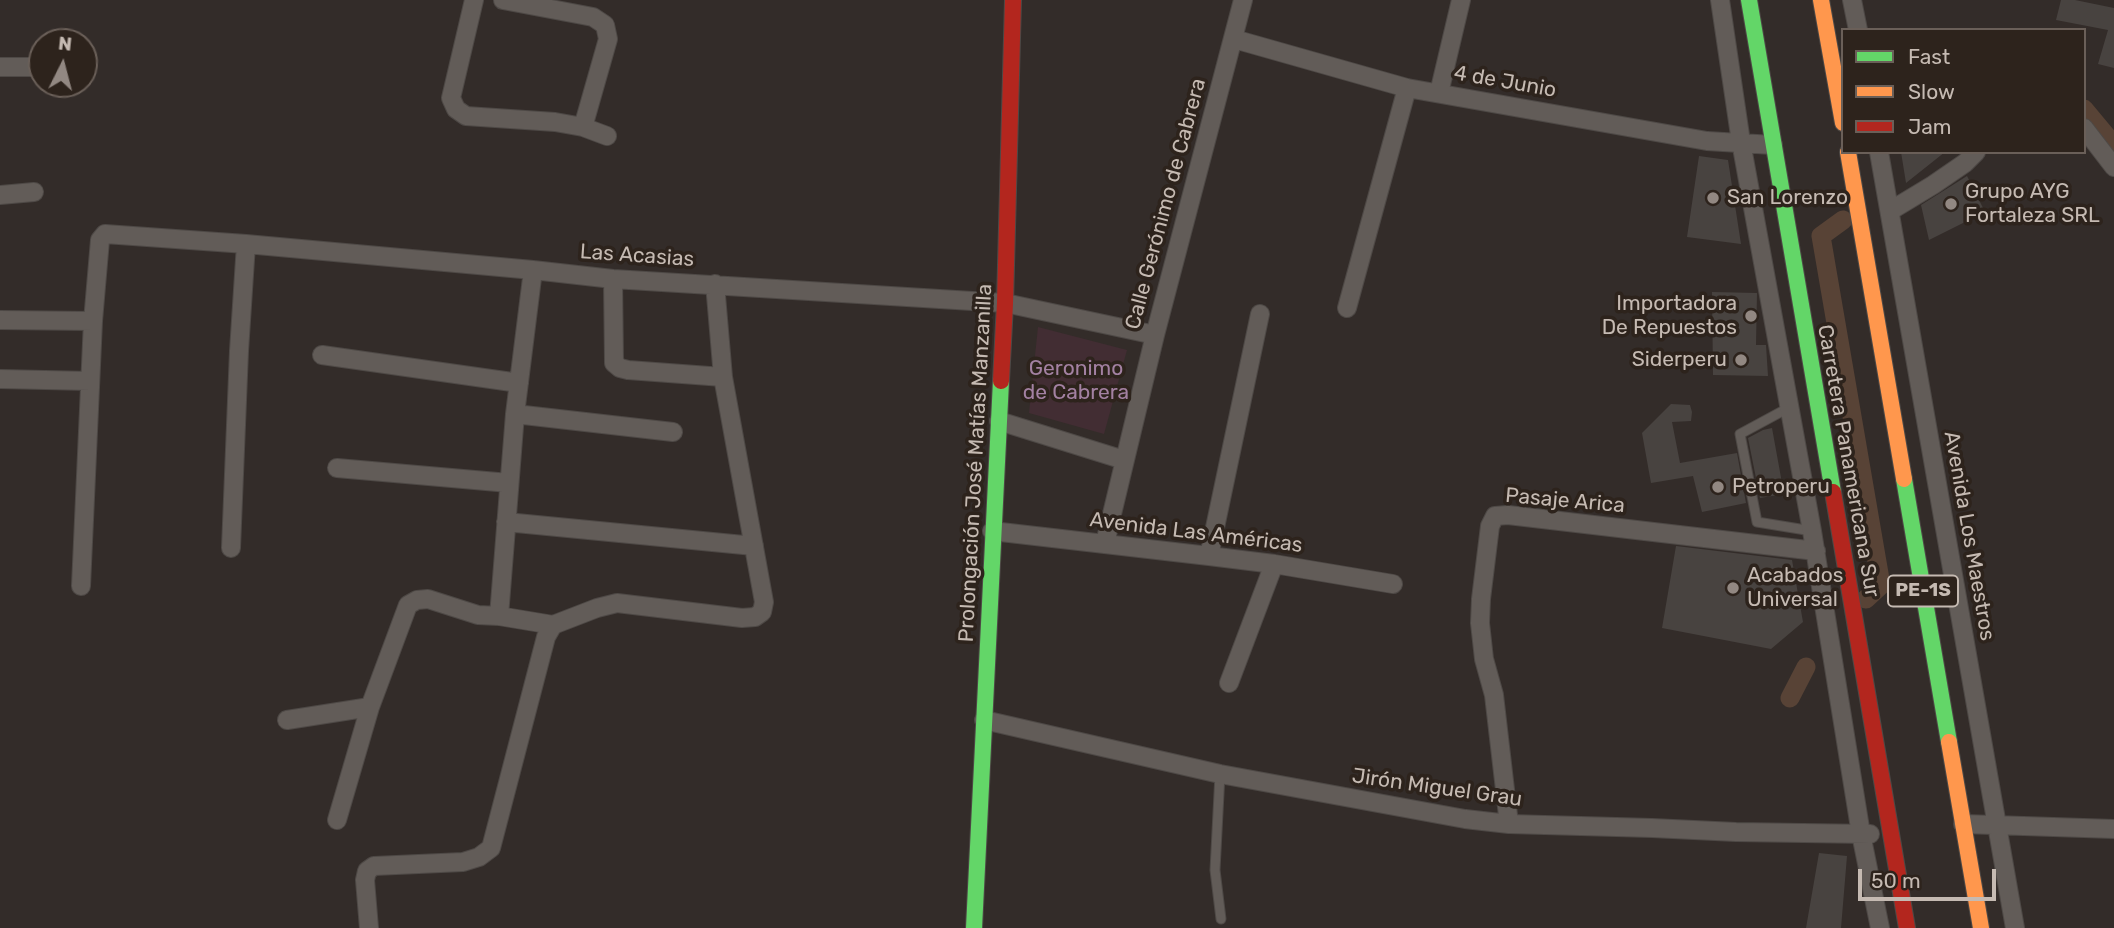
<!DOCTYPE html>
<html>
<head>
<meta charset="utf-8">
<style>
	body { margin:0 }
	#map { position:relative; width:2114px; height:928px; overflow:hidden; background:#332c29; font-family:Rubik,sans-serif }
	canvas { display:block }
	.legend { position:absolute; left:1841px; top:28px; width:245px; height:126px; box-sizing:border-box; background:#2d231c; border:2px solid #6a5f58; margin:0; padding:9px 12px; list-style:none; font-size:21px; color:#c5bab2 }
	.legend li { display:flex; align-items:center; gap:14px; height:35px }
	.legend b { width:35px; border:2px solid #6a5f58 }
	.north { position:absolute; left:28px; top:28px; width:70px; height:70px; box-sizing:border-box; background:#2d231c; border:2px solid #6a5f58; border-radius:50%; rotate:6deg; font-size:19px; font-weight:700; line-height:28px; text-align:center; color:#c5bab2 }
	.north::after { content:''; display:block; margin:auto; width:24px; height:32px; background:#928882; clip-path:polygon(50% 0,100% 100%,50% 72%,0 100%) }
	.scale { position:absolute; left:1858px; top:869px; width:138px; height:32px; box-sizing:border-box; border:4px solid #c5bab2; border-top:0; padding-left:9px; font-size:21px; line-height:24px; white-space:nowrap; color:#c5bab2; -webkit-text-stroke:5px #2d231c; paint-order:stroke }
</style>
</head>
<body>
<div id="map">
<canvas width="2114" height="928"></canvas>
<ul class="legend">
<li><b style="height:9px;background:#63d668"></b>Fast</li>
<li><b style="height:9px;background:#ff974d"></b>Slow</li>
<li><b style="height:9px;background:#b3261e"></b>Jam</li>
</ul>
<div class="north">N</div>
<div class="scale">50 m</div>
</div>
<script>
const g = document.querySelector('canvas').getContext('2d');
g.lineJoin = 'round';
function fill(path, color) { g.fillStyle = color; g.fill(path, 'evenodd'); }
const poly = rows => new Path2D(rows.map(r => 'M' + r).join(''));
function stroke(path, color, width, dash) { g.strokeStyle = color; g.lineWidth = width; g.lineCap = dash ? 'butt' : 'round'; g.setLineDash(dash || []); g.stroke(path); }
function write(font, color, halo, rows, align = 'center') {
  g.font = font + ' Rubik,sans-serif'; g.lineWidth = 7; g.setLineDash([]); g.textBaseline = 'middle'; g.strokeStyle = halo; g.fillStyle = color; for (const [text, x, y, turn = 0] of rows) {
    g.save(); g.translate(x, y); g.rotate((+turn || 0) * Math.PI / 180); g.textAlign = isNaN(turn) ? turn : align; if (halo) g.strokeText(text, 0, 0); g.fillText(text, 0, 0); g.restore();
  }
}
fill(poly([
	[1038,327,1127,350,1104,434,1029,413]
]), '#422d33');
stroke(poly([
	[2084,109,2114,145],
	[1843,220,1821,236,1881,585,1866,599],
	[1790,698,1806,667]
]), '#584336', 19);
fill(poly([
	[2061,0,2075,0,2114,8,2114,68,2098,64,2108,30,2056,20],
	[1901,152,1945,152,1906,183],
	[1699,156,1728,160,1741,244,1687,237],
	[1967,176,1985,212,1929,240,1921,205],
	[1712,292,1757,293,1756,345,1766,345,1768,376,1713,375],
	[1671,404,1690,405,1692,412,1691,421,1672,422,1680,463,1737,453,1746,503,1702,512,1693,476,1651,483,1642,433],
	[1772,428,1784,494,1760,498,1748,438,1763,430],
	[1676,546,1792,560,1803,622,1771,649,1662,628],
	[1819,853,1847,856,1841,928,1806,928]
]), '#484340');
const lane = poly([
	[1790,407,1740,434,1757,522,1812,531],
	[1220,774,1215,870,1221,919]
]);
const street = poly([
	[474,0,451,98,456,109,466,116,555,122,583,127,607,136],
	[503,0,593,17,605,25,608,39,583,127],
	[1720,0,1741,142,1812,531,1861,834,1880,928],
	[1852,0,1858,30],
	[1234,39,1407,88,1707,141,1773,145],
	[0,67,42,67],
	[1439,93,1461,0],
	[2084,128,2114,167],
	[1879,152,2015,928],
	[0,195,34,192],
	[1890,211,1933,185,1965,163,1976,152],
	[613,279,614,363,620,368,628,370,723,377],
	[1347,308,1407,88],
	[0,320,93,321],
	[322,355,519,383],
	[0,379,90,381],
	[515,414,673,432],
	[999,421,1124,460],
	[337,468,509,483],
	[506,522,754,546],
	[992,531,1209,556,1274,564,1393,584],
	[1105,543,1155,335,1243,0],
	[231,548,239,351,246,244],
	[1209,556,1260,314],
	[81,586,93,321,100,240,105,234,246,244,533,270,613,279,1005,303,1155,335],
	[499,616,515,414,533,270],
	[1229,683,1274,564],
	[287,720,370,707,408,605,417,600,428,599,478,615,499,616,553,625],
	[984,720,1220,774,1465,819,1509,824,1652,828,1736,832,1870,834],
	[337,820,370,707],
	[1509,824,1494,695,1484,659,1480,623,1481,599,1490,526,1495,516,1508,515,1816,551],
	[1963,824,2114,829],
	[369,928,365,880,367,871,374,866,463,862,479,857,491,848,546,637,553,625,597,608,617,603,742,618,755,617,762,612,764,602,723,377,715,284]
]);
const fast = poly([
	[1749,0,1833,492],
	[1904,479,1949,742],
	[974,928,1001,381]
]);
const slow = poly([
	[1821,0,1843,123],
	[1848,152,1904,479],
	[1949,742,1981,928]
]);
const jam = poly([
	[1001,381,1005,303,1013,0],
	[1833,492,1907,928]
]);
stroke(lane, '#4e4946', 11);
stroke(street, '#4e4946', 20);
stroke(fast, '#4e4946', 18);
stroke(slow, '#4e4946', 18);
stroke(jam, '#4e4946', 18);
stroke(lane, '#625c58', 9);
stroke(street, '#625c58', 18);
stroke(fast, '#63d668', 16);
stroke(slow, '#ff974d', 16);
stroke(jam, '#b3261e', 16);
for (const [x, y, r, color] of [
	[1713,198,7,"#928882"],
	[1951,204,7,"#928882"],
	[1751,316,7,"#928882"],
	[1741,360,7,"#928882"],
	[1718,487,7,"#928882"],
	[1733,588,7,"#928882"]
]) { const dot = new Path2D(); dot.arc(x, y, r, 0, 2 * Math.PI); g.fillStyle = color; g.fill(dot); stroke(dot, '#2d231c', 2.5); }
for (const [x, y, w] of [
	[1923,591,70]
]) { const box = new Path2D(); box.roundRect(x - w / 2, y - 15.5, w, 31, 5); g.fillStyle = '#2d231c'; g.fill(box); stroke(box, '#c5bab2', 2); }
write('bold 19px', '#c5bab2', null, [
	["PE-1S",1923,591]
]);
write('21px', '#c5bab2', '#2d231c', [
	["4 de Junio",1505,82,10],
	["Calle Gerónimo de Cabrera",1166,204,-75],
	["Las Acasias",637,256,4],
	["Carretera Panamericana Sur",1848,461,80],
	["Prolongación José Matías Manzanilla",976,463,-87],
	["Pasaje Arica",1565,501,5],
	["Avenida Las Américas",1196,533,7],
	["Avenida Los Maestros",1969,536,80],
	["Jirón Miguel Grau",1437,788,8]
]);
write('21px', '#c5bab2', '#2d231c', [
	["Grupo AYG",1965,192],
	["Fortaleza SRL",1965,216],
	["San Lorenzo",1727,198],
	["Importadora",1737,304,"right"],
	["De Repuestos",1737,328,"right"],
	["Siderperu",1727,360,"right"],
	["Petroperu",1732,487],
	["Acabados",1747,576],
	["Universal",1747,600]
], 'left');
write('21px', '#a381a2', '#2d231c', [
	["Geronimo",1076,369],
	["de Cabrera",1076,393]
]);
</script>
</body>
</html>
